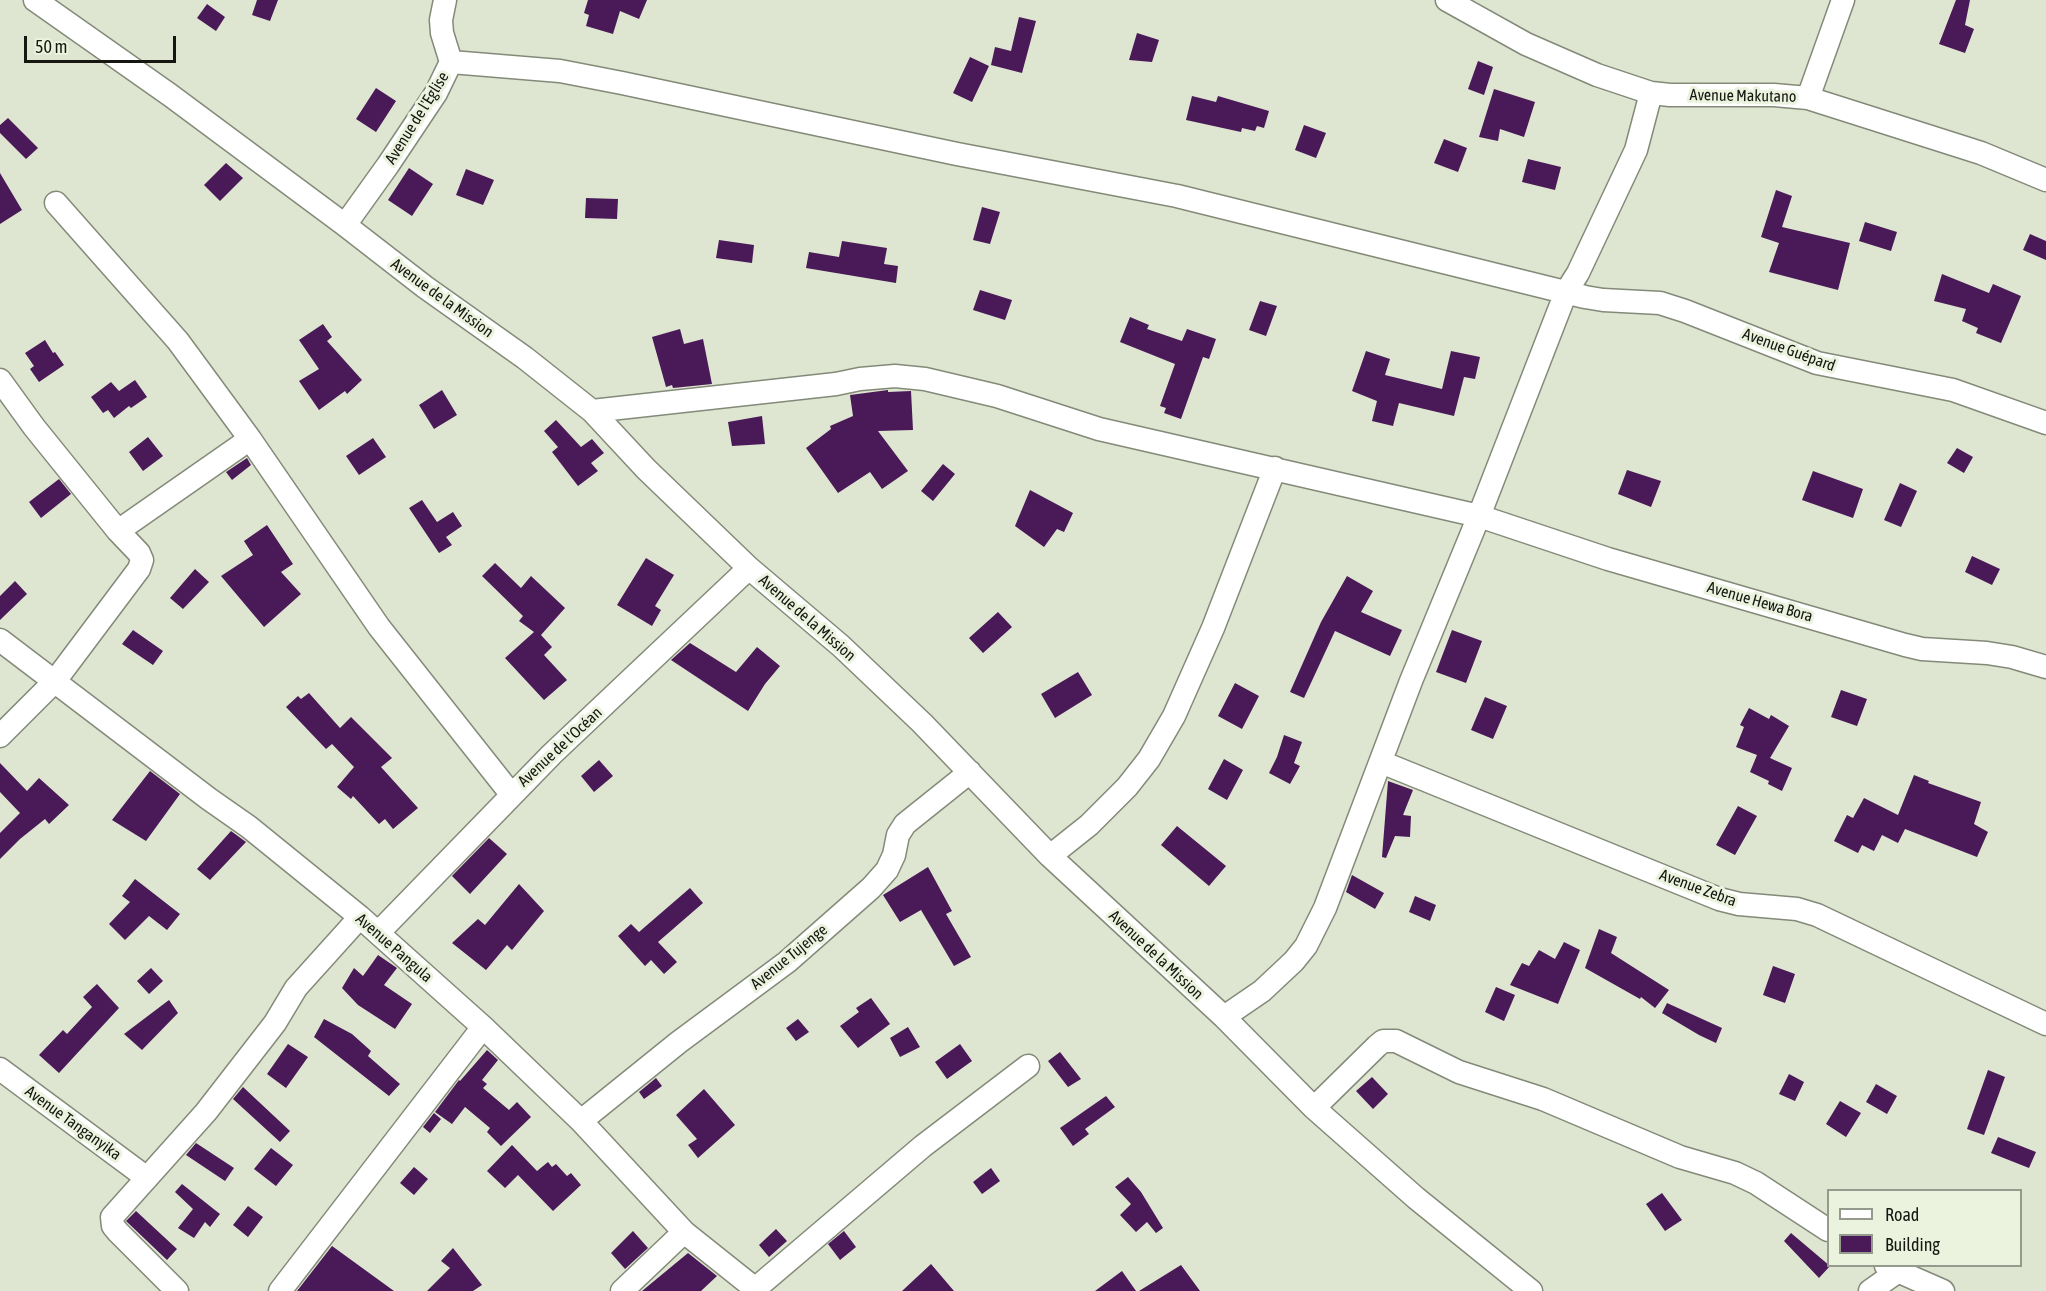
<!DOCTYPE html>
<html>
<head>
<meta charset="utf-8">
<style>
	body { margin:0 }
	#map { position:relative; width:2046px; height:1291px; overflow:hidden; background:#dee6d2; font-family:"Asap Condensed",sans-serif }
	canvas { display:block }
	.legend { position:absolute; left:1827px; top:1189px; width:195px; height:78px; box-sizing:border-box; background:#ebf3df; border:2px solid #959b8c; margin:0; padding:8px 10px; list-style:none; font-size:18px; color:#151710 }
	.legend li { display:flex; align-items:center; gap:12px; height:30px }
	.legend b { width:30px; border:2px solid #959b8c }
	.scale { position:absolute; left:24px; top:36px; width:152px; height:27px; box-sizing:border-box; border:3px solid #151710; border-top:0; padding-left:8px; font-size:18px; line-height:21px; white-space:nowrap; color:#151710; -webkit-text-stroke:4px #ebf3df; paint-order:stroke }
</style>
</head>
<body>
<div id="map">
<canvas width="2046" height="1291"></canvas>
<ul class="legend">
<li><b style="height:8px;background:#fff"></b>Road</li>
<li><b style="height:16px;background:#4a1957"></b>Building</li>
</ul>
<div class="scale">50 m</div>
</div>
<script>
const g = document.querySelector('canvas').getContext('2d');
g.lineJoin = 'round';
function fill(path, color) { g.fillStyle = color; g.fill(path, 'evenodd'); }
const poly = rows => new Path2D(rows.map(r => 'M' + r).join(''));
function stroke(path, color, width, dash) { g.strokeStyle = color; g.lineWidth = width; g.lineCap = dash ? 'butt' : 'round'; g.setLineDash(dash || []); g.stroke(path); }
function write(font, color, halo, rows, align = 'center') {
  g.font = font + ' "Asap Condensed",sans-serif'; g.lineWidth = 6; g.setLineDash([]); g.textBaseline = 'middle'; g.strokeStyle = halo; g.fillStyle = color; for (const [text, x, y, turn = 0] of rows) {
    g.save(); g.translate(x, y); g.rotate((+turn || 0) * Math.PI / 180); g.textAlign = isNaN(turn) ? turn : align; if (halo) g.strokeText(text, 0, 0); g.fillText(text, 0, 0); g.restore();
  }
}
fill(poly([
	[257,0,278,0,270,21,252,15],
	[588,0,647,0,639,19,620,11,613,34,586,26,589,15,584,13],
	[1956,0,1970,0,1965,25,1974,29,1965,53,1939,44],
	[207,4,225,17,216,31,197,18],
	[1019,17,1036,21,1022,73,991,65,995,47,1011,51],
	[1137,33,1159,40,1152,62,1129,60],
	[970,57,989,66,972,102,953,93],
	[1478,61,1493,67,1484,95,1468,89],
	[376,88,396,101,376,132,356,119],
	[1494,89,1535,102,1524,137,1500,129,1498,141,1479,137],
	[1192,96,1216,102,1218,96,1269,111,1264,128,1257,126,1255,131,1242,128,1241,132,1186,120],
	[8,118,38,148,26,159,0,133,0,125],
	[1304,125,1326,133,1316,158,1295,150],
	[1444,139,1467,148,1458,172,1434,163],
	[1528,159,1561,167,1555,190,1522,182],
	[226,163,243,178,220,201,204,185],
	[409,168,433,184,412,216,388,200],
	[466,169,494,180,483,205,456,195],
	[0,173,22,210,0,224],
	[1776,190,1792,196,1782,227,1850,243,1838,290,1769,272,1779,243,1761,237],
	[586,198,618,199,617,219,585,218],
	[982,207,1000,212,990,244,973,240],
	[1865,222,1897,232,1891,251,1859,241],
	[2030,234,2046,241,2046,260,2023,250],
	[719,240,754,245,752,263,716,258],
	[842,241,887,248,884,264,898,266,896,283,806,268,809,252,839,257],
	[1942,274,1989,293,1993,284,2021,296,2001,343,1976,333,1978,328,1962,321,1966,309,1934,301],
	[980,290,1012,300,1005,320,973,310],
	[1260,301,1277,306,1266,336,1249,330],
	[1130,317,1149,325,1147,329,1182,341,1187,329,1216,339,1209,359,1203,357,1181,419,1164,413,1166,408,1160,406,1175,364,1120,342],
	[323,324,332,337,327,341,362,380,347,394,345,391,319,410,299,381,319,369,299,340],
	[680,329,684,344,703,339,712,384,673,388,672,385,666,387,652,337],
	[45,340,53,353,55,352,64,365,39,382,30,369,34,366,25,353],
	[1366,351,1390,359,1385,375,1442,389,1451,351,1480,357,1475,379,1464,377,1454,416,1399,403,1393,426,1372,421,1377,401,1352,391],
	[135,380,147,397,131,408,129,406,114,418,108,410,103,413,91,397,111,382,119,391],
	[442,390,457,415,434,429,419,405],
	[888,390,888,392,911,391,913,430,878,431,908,471,882,489,870,472,838,493,806,448,831,429,830,426,853,416,850,395],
	[762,416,765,444,732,446,728,422],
	[556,420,581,447,592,439,604,453,591,463,598,471,578,486,552,452,558,447,544,431],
	[148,437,163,456,143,471,129,452],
	[373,438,386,457,359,475,346,456],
	[1957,448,1973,457,1964,473,1947,463],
	[247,458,251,465,232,480,226,472],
	[943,464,955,474,933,501,921,491],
	[1627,470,1661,481,1651,507,1618,494],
	[1813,471,1863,489,1853,518,1802,500],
	[59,479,71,494,41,518,29,502],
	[1900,483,1917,491,1901,527,1884,520],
	[1030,490,1073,513,1064,532,1057,529,1044,547,1015,526],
	[422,500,437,522,453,512,462,526,446,537,452,545,439,553,409,508],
	[267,525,293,564,281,572,301,594,264,627,221,576,253,555,244,541],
	[1972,556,2000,569,1992,585,1965,572],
	[646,558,674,575,655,606,661,610,652,626,617,605],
	[495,563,521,588,531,576,565,608,541,635,552,647,544,655,567,680,544,700,505,658,534,632,519,621,523,616,482,576],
	[195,569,209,582,183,609,170,598],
	[1347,576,1373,591,1361,612,1402,630,1390,656,1335,631,1304,698,1290,692,1321,622],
	[15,581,27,594,0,620,0,596],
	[998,612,1012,627,983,653,969,638],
	[133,630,163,651,153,665,122,644],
	[1452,630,1482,641,1466,683,1436,672],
	[690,643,736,672,757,647,780,666,765,684,748,711,671,660],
	[1078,672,1092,695,1055,718,1041,694],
	[1235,683,1259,696,1242,729,1218,716],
	[1841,690,1867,699,1857,726,1831,717],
	[309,693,340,728,351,717,392,758,381,767,418,808,393,829,385,819,379,824,353,796,351,799,337,787,354,767,332,744,326,749,286,707,298,696,301,699],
	[1485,697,1507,706,1493,739,1471,730],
	[1749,708,1769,719,1771,715,1789,726,1770,758,1792,768,1782,791,1768,784,1769,781,1750,772,1757,755,1736,747,1744,727,1740,725],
	[1284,735,1302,742,1294,763,1300,766,1290,784,1269,773,1277,757],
	[1224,759,1243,770,1227,800,1208,789],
	[599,760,613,776,594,792,581,776],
	[0,763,27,791,39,778,69,805,49,824,45,819,20,839,0,859,0,833,20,813,0,792],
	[150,771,180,794,146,841,112,820],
	[1914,775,1929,781,1928,783,1981,802,1974,824,1988,832,1977,857,1905,829,1898,843,1882,835,1874,851,1862,845,1858,853,1834,841,1847,815,1853,818,1864,798,1898,815],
	[1388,781,1413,790,1403,815,1411,816,1410,837,1395,836,1386,858,1382,857],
	[1738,806,1757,816,1735,855,1716,845],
	[1177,826,1226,866,1209,886,1161,845],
	[231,831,246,842,210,880,197,869],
	[489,838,507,854,470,894,452,876],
	[928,867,952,911,946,914,971,957,954,966,921,910,900,922,883,895],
	[1352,875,1384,893,1375,909,1346,892],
	[135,879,180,914,167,930,149,916,125,940,109,924,130,902,122,896],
	[519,884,544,911,512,950,507,945,486,970,452,943,478,919,485,925],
	[690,888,703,903,658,942,677,962,664,974,651,960,645,966,618,936,631,924,639,932],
	[1415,896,1436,905,1430,921,1409,912],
	[1599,929,1617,937,1611,953,1669,990,1655,1008,1641,997,1640,999,1585,968],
	[1564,942,1580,950,1558,1004,1510,985,1522,963,1529,966,1539,950,1555,959],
	[378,955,397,968,384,985,412,1004,395,1029,358,1005,342,988,354,968,363,976],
	[1773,966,1795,974,1785,1003,1763,995],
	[151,968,163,981,149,994,137,981],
	[97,984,119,1008,59,1073,39,1055,63,1030,67,1034,92,1007,83,997],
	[1496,987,1515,995,1504,1021,1485,1012],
	[871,998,890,1024,858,1048,840,1026,859,1012,856,1008],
	[169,1000,178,1013,142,1050,124,1034],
	[1667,1003,1722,1028,1716,1043,1699,1035,1662,1013],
	[324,1019,352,1034,371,1051,368,1056,400,1084,389,1096,314,1037],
	[798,1019,809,1032,796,1041,786,1028],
	[908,1027,920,1047,900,1057,890,1038],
	[288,1044,308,1057,286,1088,267,1074],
	[960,1044,972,1061,947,1079,935,1062],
	[487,1050,498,1060,482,1080,487,1084,483,1088,509,1110,517,1102,531,1117,501,1146,487,1132,490,1128,465,1107,452,1124,435,1112,459,1080,460,1081],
	[1060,1052,1081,1079,1068,1087,1048,1061],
	[1988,1070,2005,1077,1984,1135,1967,1129],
	[1789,1074,1804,1082,1795,1101,1779,1094],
	[1372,1077,1388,1094,1373,1109,1356,1091],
	[656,1078,662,1086,644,1099,639,1092],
	[1876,1084,1897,1096,1887,1114,1866,1102],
	[243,1087,290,1131,280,1142,233,1099],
	[704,1089,735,1125,698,1158,688,1145,697,1139,676,1115],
	[1106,1096,1115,1107,1085,1129,1089,1134,1073,1146,1060,1128],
	[1840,1101,1861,1113,1846,1137,1826,1124],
	[434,1113,441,1119,430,1133,423,1127],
	[1998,1137,2036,1152,2029,1168,1991,1153],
	[196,1143,234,1168,225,1181,186,1155],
	[512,1145,537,1171,548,1162,552,1167,556,1164,567,1176,571,1173,581,1185,553,1211,518,1175,505,1188,487,1171],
	[271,1148,293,1165,276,1186,254,1169],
	[414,1167,428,1179,414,1195,400,1183],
	[991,1168,1000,1181,982,1194,973,1182],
	[1128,1177,1141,1192,1163,1228,1156,1233,1147,1222,1136,1232,1120,1215,1131,1204,1115,1187],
	[182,1184,220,1214,210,1227,205,1222,194,1238,178,1228,193,1209,175,1192],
	[1662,1193,1682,1220,1665,1231,1646,1204],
	[248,1206,263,1217,248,1237,233,1225],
	[136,1211,177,1249,167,1260,126,1221],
	[776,1229,787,1241,769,1257,759,1245],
	[633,1231,648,1248,625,1269,611,1253],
	[844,1231,856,1247,840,1260,828,1244],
	[1791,1233,1830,1266,1819,1278,1784,1241],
	[332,1246,394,1291,297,1291],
	[453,1248,482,1285,473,1291,427,1291,450,1268,441,1261],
	[688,1253,717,1276,701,1291,642,1291],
	[931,1264,954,1291,902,1291],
	[1181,1265,1200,1291,1139,1291],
	[1122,1271,1136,1291,1095,1291]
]), '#4a1957');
const minor = poly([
	[35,0,170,95,345,225,425,287,525,358,592,411,646,469,749,568,841,646,922,723,1050,856,1224,1017,1314,1108,1416,1198,1531,1291],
	[1447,0,1526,44,1597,75,1651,93,1670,95,1774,95,1808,98,1981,153,2046,180],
	[451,62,560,71,622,83,957,154,1177,196,1585,297,1603,300,1660,303,1685,311,1817,363,1953,390,2046,423],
	[1808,98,1843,0],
	[56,203,178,341,250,439,379,627,511,794],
	[345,225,388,165,436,93,451,62,442,33,441,20,445,0],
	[0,380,34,427,118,531,139,553,142,560,139,569,55,681,0,736],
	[592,411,836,384,860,379,895,376,925,379,997,396,1099,429,1479,516,1608,559,1905,645,1922,649,1987,653,2012,657,2046,667],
	[118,531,250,439],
	[0,640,209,799,249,827,360,917,483,1027,581,1121,684,1232,758,1291],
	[1381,762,1719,899,1739,904,1797,909,1817,915,2046,1024],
	[1050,856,1089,825,1127,787,1149,759,1174,716,1213,628,1275,468],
	[378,933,552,754,749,568],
	[1224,1017,1262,991,1294,961,1306,946,1325,908,1411,681,1479,516,1566,292,1578,273,1636,150,1651,93],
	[0,1069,147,1178],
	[1314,1108,1377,1046,1383,1041,1396,1041,1459,1072,1543,1099,1680,1157,1735,1173,1756,1183,1828,1230],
	[581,1121,679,1042,787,962,871,888,887,870,894,855,898,835,905,824,970,772],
	[1886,1266,1943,1291],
	[755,1289,923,1146,1028,1066],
	[177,1291,118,1232,113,1226,112,1217,206,1112,275,1023,296,988,360,917],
	[280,1291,483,1027],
	[622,1291,684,1232],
	[1870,1291,1897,1272]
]);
stroke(minor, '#838a78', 25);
stroke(minor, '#fff', 22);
write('16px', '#151710', '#ebf3df', [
	["Avenue Makutano",1743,96,1],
	["Avenue de l'Eglise",417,118,-58],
	["Avenue de la Mission",442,298,36],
	["Avenue Guépard",1789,350,20],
	["Avenue Hewa Bora",1760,602,16],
	["Avenue de la Mission",807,618,41],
	["Avenue de l'Océan",560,747,-43],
	["Avenue Zebra",1698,888,20],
	["Avenue Pangula",394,948,41],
	["Avenue de la Mission",1156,955,43],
	["Avenue Tujenge",789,957,-39],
	["Avenue Tanganyika",73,1123,36]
]);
</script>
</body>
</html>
